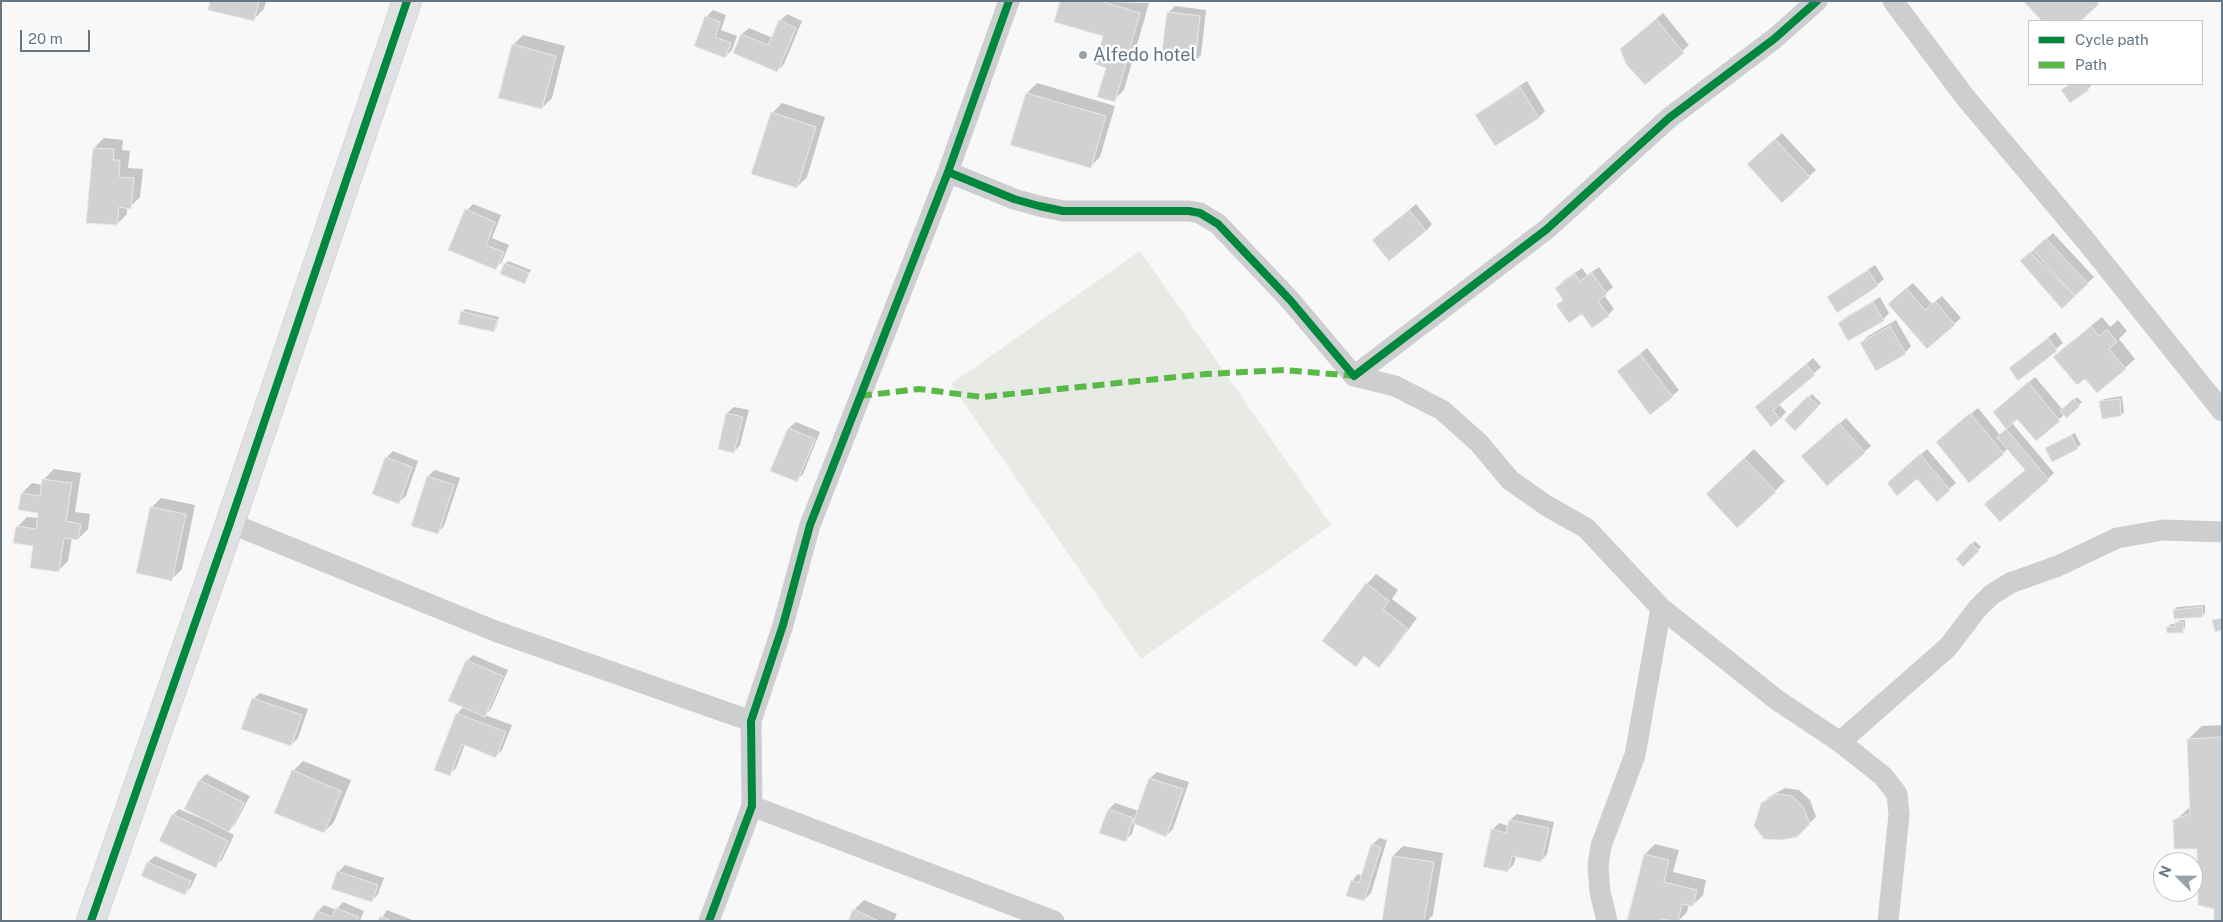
<!DOCTYPE html>
<html>
<head>
<meta charset="utf-8">
<style>
	body { margin:0 }
	#map { position:relative; width:2223px; height:922px; overflow:hidden; background:#f8f8f8; font-family:"Public Sans",sans-serif }
	canvas { display:block }
	.frame { position:absolute; inset:0; border:2px solid #647583; pointer-events:none }
	.legend { position:absolute; left:2028px; top:20px; width:175px; height:65px; box-sizing:border-box; background:#fff; border:1px solid #c1c8cd; margin:0; padding:6px 9px; list-style:none; font-size:15px; color:#647583 }
	.legend li { display:flex; align-items:center; gap:10px; height:25px }
	.legend b { width:25px; border:1px solid #c1c8cd }
	.north { position:absolute; left:2153px; top:852px; width:50px; height:50px; box-sizing:border-box; background:#fff; border:1px solid #c1c8cd; border-radius:50%; rotate:293deg; font-size:14px; font-weight:700; line-height:20px; text-align:center; color:#647583 }
	.north::after { content:''; display:block; margin:auto; width:18px; height:22px; background:#98a3ac; clip-path:polygon(50% 0,100% 100%,50% 72%,0 100%) }
	.scale { position:absolute; left:20px; top:30px; width:70px; height:22px; box-sizing:border-box; border:2px solid #647583; border-top:0; padding-left:6px; font-size:15px; line-height:18px; white-space:nowrap; color:#647583; -webkit-text-stroke:4px #fff; paint-order:stroke }
</style>
</head>
<body>
<div id="map">
<canvas width="2223" height="922"></canvas>
<div class="frame"></div>
<ul class="legend">
<li><b style="height:6px;background:#00873e"></b>Cycle path</li>
<li><b style="height:6px;background:#58b947"></b>Path</li>
</ul>
<div class="north">N</div>
<div class="scale">20 m</div>
</div>
<script>
const g = document.querySelector('canvas').getContext('2d');
g.lineJoin = 'round';
function fill(path, color) { g.fillStyle = color; g.fill(path, 'evenodd'); }
const poly = rows => new Path2D(rows.map(r => 'M' + r).join(''));
function stroke(path, color, width, dash) { g.strokeStyle = color; g.lineWidth = width; g.lineCap = dash ? 'butt' : 'round'; g.setLineDash(dash || []); g.stroke(path); }
function write(font, color, halo, rows, align = 'center') {
  g.font = font + ' "Public Sans",sans-serif'; g.lineWidth = 5; g.setLineDash([]); g.textBaseline = 'middle'; g.strokeStyle = halo; g.fillStyle = color; for (const [text, x, y, turn = 0] of rows) {
    g.save(); g.translate(x, y); g.rotate((+turn || 0) * Math.PI / 180); g.textAlign = isNaN(turn) ? turn : align; if (halo) g.strokeText(text, 0, 0); g.fillText(text, 0, 0); g.restore();
  }
}
fill(poly([
	[1140,251,1331,525,1141,659,951,384]
]), '#e7eae5');
fill(poly([
	[211,1,266,1,264,9,254,19],
	[1062,1,1149,3,1124,90,1114,100,1107,67,1105,35],
	[2025,1,2100,1,2079,21,2044,21],
	[1175,6,1206,10,1201,55,1194,62,1168,13],
	[713,10,726,15,721,30,737,36,732,50,725,57,695,45,706,17],
	[1663,13,1689,45,1645,84,1629,42],
	[787,14,802,21,784,64,777,71,734,53,742,34,749,28,773,38,780,21],
	[523,35,565,46,552,98,542,108,513,45],
	[1527,81,1545,111,1539,117,1495,145,1477,115,1484,109],
	[1037,83,1115,106,1100,157,1090,167,1027,93],
	[2071,84,2090,84,2091,86,2071,101,2066,87],
	[782,103,825,117,807,177,797,187,772,113],
	[1782,133,1816,170,1782,201,1755,158],
	[104,138,123,140,122,150,130,151,128,168,143,169,140,197,130,207,127,207,127,214,117,224,94,148],
	[473,204,501,215,492,238,509,245,502,262,496,268,467,210],
	[1416,204,1432,224,1426,231,1380,234],
	[2053,233,2094,277,2062,307,2028,255],
	[508,261,531,270,524,283,505,264],
	[1875,265,1884,279,1877,285,1828,297,1835,291],
	[1599,267,1613,287,1604,295,1614,309,1608,315,1582,312,1558,305,1564,299,1557,288,1563,281,1582,268,1587,275],
	[1913,283,1932,304,1942,296,1961,318,1954,324,1896,297],
	[1880,297,1889,313,1883,320,1839,323,1846,317],
	[465,309,499,317,496,328,493,331,462,312],
	[2102,317,2110,327,2118,320,2127,331,2119,339,2135,359,2125,368,2065,347],
	[1896,320,1911,346,1905,353,1861,343,1868,336],
	[2055,332,2063,343,2019,379,2010,368],
	[1647,348,1679,390,1672,396,1619,371],
	[1813,358,1821,367,1779,404,1786,412,1780,419,1763,401],
	[2035,377,2063,410,2077,397,2082,402,2067,416,2065,414,2036,439,2018,418,2012,423,2054,473,2048,479,2026,469,2008,448,2003,453,1944,436,1978,408,2000,435,2008,428,1994,412],
	[1812,394,1821,403,1795,429,1786,420],
	[2122,396,2124,412,2121,415,2101,402,2104,399],
	[734,407,749,410,740,445,734,452,727,413],
	[1846,418,1871,446,1827,484,1810,450],
	[796,422,820,432,803,474,796,481,772,470,789,428],
	[2075,433,2081,445,2053,461,2046,448],
	[1754,449,1785,481,1775,491,1717,484],
	[1927,449,1956,483,1949,489,1917,477,1895,476],
	[393,451,418,461,406,496,399,502,386,458],
	[54,469,81,473,75,512,90,514,88,529,78,539,72,538,68,561,58,571,17,527,27,517,39,518,40,512,22,493,32,483,43,485,44,479],
	[435,470,460,478,444,526,437,533,428,476],
	[161,498,195,505,182,569,172,579,151,508],
	[1975,541,1981,547,1963,565,1957,559],
	[1376,574,1398,590,1392,599,1417,618,1389,656,1379,666,1365,655,1356,665,1367,584],
	[2205,605,2205,613,2202,616,2174,610,2177,607],
	[2180,620,2185,620,2185,628,2182,631,2168,627,2171,624,2176,624],
	[473,655,508,670,491,709,485,715,512,725,502,750,496,756,465,744,456,768,449,775,457,714,464,706,467,661],
	[260,693,308,709,298,738,291,745,253,699],
	[2222,725,2222,921,2215,908,2199,847,2175,821,2191,806,2188,739,2202,726],
	[303,761,351,780,334,822,324,832,293,771],
	[1157,772,1189,782,1173,829,1166,836,1135,823,1132,834,1125,840,1109,809,1115,803,1139,811,1150,778],
	[206,774,250,796,235,824,228,832,234,835,222,860,215,866,173,815,179,809,200,818,201,816,185,809,200,780],
	[1785,788,1799,790,1810,800,1816,817,1796,836,1762,804,1769,797],
	[1517,814,1554,822,1547,854,1541,861,1516,856,1514,864,1508,871,1492,830,1499,823,1509,826,1510,820],
	[1379,838,1387,840,1371,893,1364,900,1352,881,1358,874,1363,876,1372,845],
	[1655,844,1679,850,1673,872,1706,880,1703,895,1693,905,1689,904,1687,912,1678,921,1665,919,1665,921,1629,921,1645,854],
	[1403,846,1443,853,1433,915,1427,921,1383,921,1393,856],
	[155,856,197,874,191,887,185,894,143,876,148,862],
	[345,865,384,878,378,894,372,901,338,872],
	[864,900,897,914,894,921,849,921,854,910],
	[343,902,364,911,360,921,314,921,318,911,324,905,336,910],
	[387,910,415,921,380,921]
]), '#0003');
const building = poly([
	[210,1,259,1,254,21,208,10,210,1],
	[1060,1,1100,1,1140,13,1115,102,1097,97,1106,68,1095,64,1103,36,1054,22,1060,1],
	[2023,1,2096,1,2099,4,2081,21,2042,21,2023,1],
	[1167,12,1200,16,1195,63,1161,59,1167,12],
	[705,16,720,22,715,37,731,43,725,58,694,46,705,16],
	[1656,19,1684,53,1645,85,1626,64,1620,49,1656,19],
	[779,20,796,28,777,72,733,53,741,34,768,45,779,20],
	[512,44,556,56,542,109,498,98,512,44],
	[2070,84,2085,84,2089,90,2070,103,2061,90,2070,84],
	[1520,87,1539,118,1495,146,1475,115,1520,87],
	[1026,93,1106,116,1091,168,1010,145,1026,93],
	[771,112,816,127,797,188,751,174,771,112],
	[1775,139,1810,177,1782,203,1747,164,1775,139],
	[93,148,114,149,113,160,120,160,119,177,134,178,131,209,119,207,117,225,86,223,93,148],
	[465,209,495,222,486,245,504,252,496,270,448,250,465,209],
	[1409,210,1426,231,1389,261,1372,240,1409,210],
	[2046,238,2088,284,2075,296,2033,250,2046,238],
	[2030,252,2075,296,2062,309,2020,261,2030,252],
	[504,263,529,273,525,284,500,274,504,263],
	[1868,270,1878,286,1837,313,1827,297,1868,270],
	[1592,273,1607,294,1598,301,1609,316,1592,328,1582,314,1569,323,1556,305,1563,300,1555,288,1575,274,1580,281,1592,273],
	[1906,288,1925,310,1935,301,1955,325,1927,349,1888,304,1906,288],
	[1873,302,1884,321,1848,341,1838,323,1873,302],
	[461,311,497,320,494,332,458,324,461,311],
	[1890,326,1906,354,1876,371,1860,343,1890,326],
	[2091,326,2099,336,2107,329,2117,342,2109,349,2126,369,2097,393,2085,379,2077,385,2053,357,2091,326],
	[2048,338,2057,351,2018,381,2009,368,2048,338],
	[1640,354,1673,397,1650,415,1617,371,1640,354],
	[1806,364,1815,375,1773,410,1780,419,1771,427,1755,407,1806,364],
	[2028,382,2060,421,2036,441,2017,419,2006,429,1993,412,2028,382],
	[1808,396,1819,406,1795,431,1784,420,1808,396],
	[2073,399,2080,406,2067,418,2060,411,2073,399],
	[2120,399,2121,416,2102,419,2099,401,2120,399],
	[726,413,743,417,734,453,718,449,726,413],
	[1970,413,2004,454,1969,483,1936,442,1970,413],
	[1839,423,1865,453,1827,486,1801,456,1839,423],
	[788,428,815,439,797,482,770,471,788,428],
	[2006,429,2049,480,2000,522,1984,504,2025,470,1997,437,2006,429],
	[2071,435,2078,449,2052,462,2045,448,2071,435],
	[1920,454,1950,490,1937,502,1917,479,1897,496,1887,483,1920,454],
	[385,457,412,467,399,504,372,494,385,457],
	[1744,458,1776,492,1737,528,1706,494,1744,458],
	[427,476,454,485,438,534,411,526,427,476],
	[42,479,72,483,66,521,81,524,78,540,64,538,59,572,30,568,33,546,13,543,16,526,36,529,38,513,18,510,21,493,40,496,42,479],
	[150,507,186,514,172,581,136,573,150,507],
	[1971,543,1979,551,1963,567,1956,559,1971,543],
	[1366,583,1389,601,1383,609,1408,629,1379,668,1364,656,1356,667,1322,641,1366,583],
	[2202,607,2203,617,2174,619,2173,610,2202,607],
	[2222,618,2222,630,2215,632,2212,620,2222,618],
	[2175,622,2183,622,2183,633,2167,633,2166,627,2175,627,2175,622],
	[466,660,503,676,485,717,448,701,466,660],
	[252,698,302,715,291,746,241,729,252,698],
	[456,713,506,732,496,758,462,744,450,776,434,770,456,713],
	[2222,737,2222,921,2214,921,2214,909,2198,905,2197,849,2174,849,2173,820,2190,814,2187,739,2222,737],
	[292,770,341,791,324,833,274,813,292,770],
	[1149,778,1183,789,1166,837,1133,823,1149,778],
	[199,780,244,803,229,832,184,809,199,780],
	[1777,794,1792,796,1803,807,1810,824,1797,837,1781,840,1764,839,1754,826,1761,803,1777,794],
	[1108,809,1133,818,1126,842,1099,833,1108,809],
	[172,814,228,841,216,868,159,841,172,814],
	[1509,820,1549,828,1541,862,1512,856,1508,872,1483,867,1491,829,1506,833,1509,820],
	[1371,844,1381,847,1364,901,1346,896,1351,880,1359,883,1371,844],
	[1644,854,1669,860,1664,882,1697,890,1693,906,1682,904,1678,921,1659,919,1658,921,1627,921,1644,854],
	[1392,856,1434,862,1424,921,1382,921,1392,856],
	[147,862,191,881,185,895,141,876,147,862],
	[337,871,378,885,372,902,331,889,337,871],
	[336,908,359,917,357,921,312,921,317,911,332,917,336,908],
	[853,909,879,921,848,921,853,909],
	[380,916,392,921,378,921,380,916]
]);
fill(building, '#cfd1d3');
stroke(building, '#e8e8e8', 1);
const secondary = poly([
	[91,921,230,523,407,1]
]);
stroke(secondary, '#d5d6d7', 30);
stroke(poly([
	[1893,1,1965,97,2086,241,2222,411],
	[948,172,1014,199,1039,206,1063,211,1189,211,1200,213,1218,224,1290,300,1354,376,1547,229,1669,118,1774,39,1817,1],
	[1354,376,1395,386,1442,410,1479,443,1510,480,1547,506,1586,528,1661,608,1777,700,1840,742,1883,776,1897,794,1899,815,1888,921],
	[230,523,495,631,751,721],
	[1840,742,1948,647,1977,609,1991,595,2010,583,2058,566,2117,538,2163,530,2222,532],
	[752,806,1054,921],
	[709,921,752,806,751,721,783,625,810,525,948,172,1009,1],
	[1607,921,1600,892,1598,866,1601,846,1635,755,1661,608]
]), '#cdcecf', 21);
stroke(secondary, '#e0e1e2', 28);
stroke(poly([
	[860,396,919,389,982,397,1206,374,1284,370,1354,376]
]), '#58b947', 6, [12, 6]);
stroke(poly([
	[948,172,1014,199,1039,206,1063,211,1189,211,1200,213,1218,224,1290,300,1354,376,1547,229,1669,118,1774,39,1817,1],
	[91,921,230,523,407,1],
	[709,921,752,806,751,721,783,625,810,525,948,172,1009,1]
]), '#00873e', 8);
for (const [x, y, r, color] of [
	[1083,55,5,"#98a3ac"]
]) { const dot = new Path2D(); dot.arc(x, y, r, 0, 2 * Math.PI); g.fillStyle = color; g.fill(dot); stroke(dot, '#fff', 2); }
write('18px', '#647583', '#fff', [
	["Alfedo hotel",1093,55]
], 'left');
</script>
</body>
</html>
